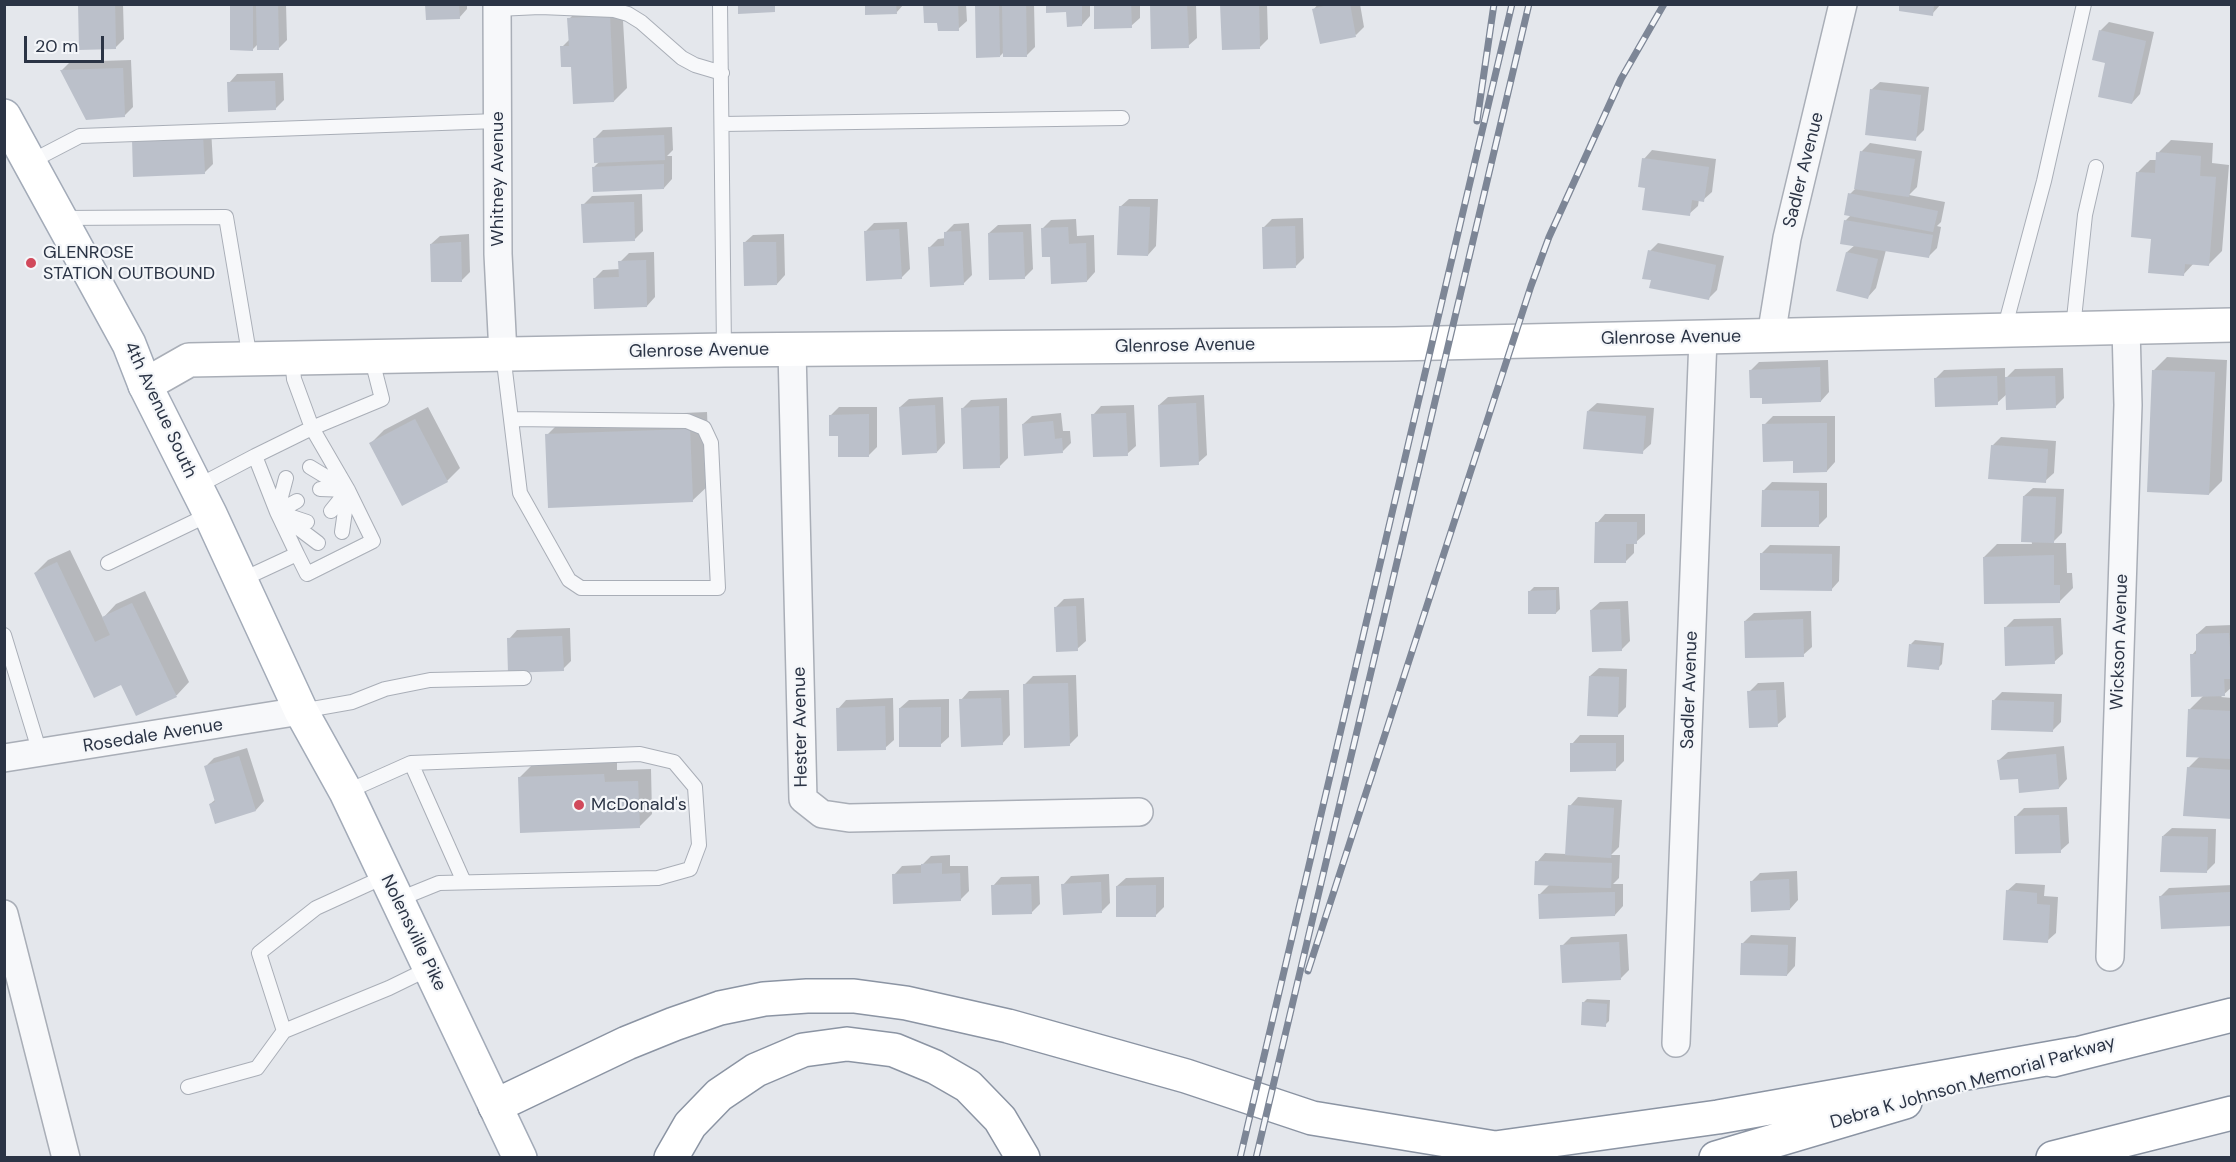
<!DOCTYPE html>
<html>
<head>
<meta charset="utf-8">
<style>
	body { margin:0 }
	#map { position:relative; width:2236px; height:1162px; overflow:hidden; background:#e4e7ec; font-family:"DM Sans",sans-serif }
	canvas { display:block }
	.frame { position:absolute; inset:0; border:6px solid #2b3445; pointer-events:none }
	.scale { position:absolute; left:24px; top:36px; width:80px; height:27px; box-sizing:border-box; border:3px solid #2b3445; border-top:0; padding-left:8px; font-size:18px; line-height:21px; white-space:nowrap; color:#2b3445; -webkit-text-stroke:4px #f4f6f9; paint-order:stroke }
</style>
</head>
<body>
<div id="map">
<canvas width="2236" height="1162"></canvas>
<div class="frame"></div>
<div class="scale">20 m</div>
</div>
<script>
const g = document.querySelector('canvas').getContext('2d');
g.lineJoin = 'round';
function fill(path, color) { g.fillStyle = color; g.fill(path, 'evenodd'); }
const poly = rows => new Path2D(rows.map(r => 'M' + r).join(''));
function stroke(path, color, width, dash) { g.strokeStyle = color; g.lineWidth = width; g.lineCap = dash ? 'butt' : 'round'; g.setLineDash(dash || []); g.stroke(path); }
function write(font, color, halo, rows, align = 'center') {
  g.font = font + ' "DM Sans",sans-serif'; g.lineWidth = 4.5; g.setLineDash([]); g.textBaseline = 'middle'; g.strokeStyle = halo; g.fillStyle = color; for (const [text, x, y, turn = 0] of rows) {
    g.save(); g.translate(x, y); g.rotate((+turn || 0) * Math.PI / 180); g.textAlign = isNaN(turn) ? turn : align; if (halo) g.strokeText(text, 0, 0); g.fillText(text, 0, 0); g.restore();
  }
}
fill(poly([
	[80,4,123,4,124,39,116,47],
	[231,4,286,4,287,40,278,49,258,44,253,49],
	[427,4,467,4,467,9,459,18],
	[622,4,627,88,614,101,572,65,562,47,570,39,569,19,582,6],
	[866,4,904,4,896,13],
	[925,4,966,4,967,21,958,29,939,21],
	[976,4,1034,4,1035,47,1027,55,1005,51,1000,56],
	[1048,4,1090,4,1090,16,1082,25,1068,11],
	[1095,4,1140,4,1140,18,1131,26],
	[1152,4,1196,4,1197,38,1188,46],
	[1222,4,1267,4,1268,39,1260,47],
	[1318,4,1360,4,1364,27,1356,35,1314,9],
	[1901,4,1941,4,1932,14],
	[2109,22,2154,32,2140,94,2132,103,2107,62,2100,31],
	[131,60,133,107,124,116,62,70,70,62],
	[283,73,284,100,275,109,229,83,237,74],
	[1880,82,1929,87,1924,130,1915,139,1871,90],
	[672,127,673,150,667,156,672,156,672,179,664,188,594,167,600,161,594,139,603,130],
	[211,128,213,164,204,173,133,140],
	[2171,140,2213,143,2212,163,2229,165,2222,251,2209,264,2194,263,2183,275,2153,237,2137,173,2150,160,2157,160,2158,153],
	[1870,143,1922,151,1917,187,1909,195,1945,202,1941,222,1937,226,1941,227,1937,248,1929,256,1886,250,1876,288,1868,297,1838,290,1847,252,1855,245,1845,221,1852,214,1850,194,1856,188,1861,152],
	[1652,150,1716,159,1712,192,1703,200,1699,199,1698,206,1689,214,1647,187,1644,159],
	[642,194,643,231,635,239,583,205,592,196],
	[1129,199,1158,199,1156,246,1148,255,1120,207],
	[1303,218,1304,258,1296,266,1263,228,1272,219],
	[1076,219,1077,236,1094,235,1095,272,1087,281,1051,255,1043,228,1051,220],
	[907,222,910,269,901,278,865,232,874,223],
	[969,223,972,275,963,284,930,247,938,239,946,238,945,233,954,224],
	[1031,224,1033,269,1024,278,989,233,998,225],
	[469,234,470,272,462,280,431,244,440,236],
	[784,234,785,275,777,284,744,243,753,235],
	[1658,243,1724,256,1717,290,1708,299,1650,251],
	[654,252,655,297,647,306,595,278,603,270,620,269,620,262,629,253],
	[2167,357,2227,360,2222,481,2209,494,2154,370],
	[1828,360,1829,392,1821,401,1763,396,1750,371,1759,362],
	[2005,368,2005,379,2015,369,2063,368,2064,398,2055,407,2007,394,1997,403,1935,379,1944,370],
	[1204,395,1207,455,1198,463,1159,405,1168,397],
	[943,397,945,443,937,452,900,407,909,399],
	[1007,398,1008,458,1000,466,963,408,971,400],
	[1597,403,1654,408,1651,444,1642,452,1588,411],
	[1134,405,1136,446,1127,454,1093,415,1101,406],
	[428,407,460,468,447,481,371,443,384,430],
	[839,407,877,407,877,447,869,455,839,434,830,416],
	[707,412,710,484,692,501,547,435,564,418],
	[1061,413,1063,431,1070,431,1071,443,1063,451,1023,424,1032,416],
	[1773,416,1835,416,1835,462,1827,471,1794,460,1764,425],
	[2001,437,2056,441,2054,473,2045,481,1992,446],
	[1772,482,1827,483,1827,517,1818,526,1763,491],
	[2033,488,2064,489,2062,533,2052,543,2066,543,2067,573,2072,573,2073,588,2060,601,1984,557,1997,544,2032,544,2024,496],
	[1605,514,1645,514,1645,534,1636,542,1634,542,1634,553,1625,562,1597,523],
	[1770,545,1840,546,1839,581,1831,590,1762,553],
	[70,550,103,618,116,604,145,591,189,682,177,695,136,714,121,683,35,573,48,560],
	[1534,587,1559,587,1560,609,1556,613,1530,591],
	[1084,598,1086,641,1077,649,1055,608,1064,599],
	[1628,601,1630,641,1621,650,1591,610,1600,602],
	[1811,611,1812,647,1803,655,1745,621,1754,613],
	[2061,618,2063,654,2054,662,2005,628,2014,619],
	[2232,625,2232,687,2221,697,2232,698,2232,818,2188,768,2200,756,2189,710,2204,695,2192,655,2197,649,2197,634,2206,626],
	[570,628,571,661,563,669,509,639,517,630],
	[1915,640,1944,643,1942,664,1938,668,1911,644],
	[1599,668,1627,669,1626,707,1617,716,1590,676],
	[1076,675,1078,736,1069,745,1024,685,1033,676],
	[1784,682,1786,717,1777,725,1749,692,1758,683],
	[1009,690,1010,735,1002,744,961,700,969,691],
	[2002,692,2062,694,2061,722,2052,731,1994,700],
	[893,698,894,740,885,748,838,709,846,700],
	[949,699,949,737,940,745,900,708,909,700],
	[1580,735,1624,735,1624,761,1616,769,1572,744],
	[2064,746,2067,779,2059,788,2019,777,1999,760,2008,752],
	[247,748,264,801,256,810,210,804,216,799,205,767,214,758],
	[617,761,617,770,651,769,652,814,639,827,520,777,533,764],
	[1578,797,1622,800,1619,847,1611,855,1620,855,1619,878,1613,884,1623,884,1623,906,1615,915,1539,895,1550,884,1537,862,1545,853,1566,854,1570,806],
	[2067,807,2069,843,2060,851,2015,817,2024,808],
	[2172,828,2216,829,2215,863,2207,871,2163,836],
	[950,855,950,866,968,866,969,891,960,900,894,875,902,866,922,865,931,856],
	[1797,871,1798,900,1790,909,1751,882,1760,873],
	[1109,874,1110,903,1101,912,1063,885,1071,876],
	[1039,876,1040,904,1031,913,993,886,1001,877],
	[1164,877,1164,907,1156,915,1117,886,1126,878],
	[2016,883,2045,885,2044,896,2058,897,2056,933,2047,941,2007,891],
	[2232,885,2231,924,2161,896,2169,888],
	[1627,934,1629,970,1620,979,1562,946,1571,937],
	[1751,935,1796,937,1795,966,1787,975,1742,944],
	[1587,999,1610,1000,1609,1021,1605,1025,1583,1003]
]), '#0003');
fill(poly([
	[78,4,115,4,116,49,79,50],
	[230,4,253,4,253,51,230,50],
	[256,4,278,4,279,50,257,50],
	[425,4,459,4,460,19,426,20],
	[738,4,775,4,775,12,738,14],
	[865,4,896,4,897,14,865,15],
	[923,4,958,4,959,31,938,31,937,23,924,23],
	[975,4,999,4,1000,57,976,58],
	[1002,4,1026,4,1027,57,1003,57],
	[1046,4,1082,4,1082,26,1067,27,1066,12,1046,13],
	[1094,4,1131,4,1132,28,1094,29],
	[1150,4,1187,4,1189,48,1151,49],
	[1220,4,1259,4,1260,49,1222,50],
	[1332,4,1350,4,1356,37,1320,44,1312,9],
	[1899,4,1934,4,1933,16,1899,11],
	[610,16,614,102,573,104,571,67,561,67,560,46,569,46,567,18],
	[2099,30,2146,41,2132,104,2098,97,2105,63,2092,60],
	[123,68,125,117,86,120,60,70],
	[275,81,276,110,228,112,227,82],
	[1870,89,1921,95,1916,141,1865,135],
	[664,135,665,160,594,163,593,138],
	[203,136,205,174,133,177,132,139],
	[1860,151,1915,159,1909,197,1854,189],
	[2156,152,2201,156,2200,176,2216,177,2209,266,2185,264,2184,276,2148,273,2151,239,2131,237,2136,172,2155,173],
	[1642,158,1709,167,1704,202,1692,200,1690,216,1642,210,1645,188,1638,187],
	[664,164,664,189,593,192,592,167],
	[1848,193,1938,211,1933,232,1844,215],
	[634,202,635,241,583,243,581,204],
	[1119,206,1150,207,1148,256,1117,255],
	[1844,220,1933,235,1929,258,1840,244],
	[1295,226,1296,268,1263,269,1262,227],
	[1068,227,1069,244,1086,243,1087,282,1051,284,1050,257,1042,257,1041,228],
	[899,229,902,279,866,281,864,231],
	[961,231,964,285,930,287,928,247,944,246,944,232],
	[1023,232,1025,279,989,280,988,233],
	[461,242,462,282,431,282,430,244],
	[743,242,776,242,777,285,744,286],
	[1648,250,1716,265,1709,300,1649,288,1651,280,1642,279],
	[1846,252,1878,259,1868,299,1836,291],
	[646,260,647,307,594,309,593,278,619,277,618,261],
	[1820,367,1821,402,1762,404,1762,398,1750,398,1749,370],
	[2152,370,2215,372,2209,495,2147,492],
	[1997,376,1998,405,1935,407,1934,378],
	[2055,376,2056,408,2006,410,2005,377],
	[1196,403,1199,465,1160,467,1158,405],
	[935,405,937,453,902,455,899,407],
	[999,406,1000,468,963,469,961,408],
	[1587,411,1646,416,1643,454,1583,449],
	[1126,413,1128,456,1093,457,1091,414],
	[869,414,869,457,838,457,838,436,829,436,829,415],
	[415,419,448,482,402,506,369,443],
	[1053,421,1055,439,1062,438,1063,453,1024,456,1022,424],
	[1827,423,1827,472,1793,473,1793,461,1763,462,1762,424],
	[690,429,693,502,548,508,545,434],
	[1991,445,2048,449,2046,483,1988,479],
	[1762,490,1819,491,1819,527,1761,527],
	[2023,496,2056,497,2054,543,2021,542],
	[1595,522,1637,522,1637,544,1626,544,1626,563,1594,563],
	[1760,553,1832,554,1832,591,1760,590],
	[2054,555,2054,585,2060,585,2060,603,1984,604,1983,557],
	[57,562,95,642,110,635,102,617,132,603,177,697,136,716,121,685,94,698,34,573],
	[1556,590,1556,614,1528,614,1528,591],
	[1076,606,1078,651,1056,652,1054,607],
	[1620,609,1622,651,1592,652,1590,610],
	[1803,619,1804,657,1745,658,1744,621],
	[2053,626,2055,664,2005,666,2004,627],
	[2229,633,2232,679,2224,679,2225,696,2191,697,2190,654,2196,654,2196,634],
	[562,636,564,671,508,673,507,638],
	[1909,644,1941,646,1939,670,1907,667],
	[1589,676,1619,677,1618,717,1587,716],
	[1068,683,1070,746,1024,748,1023,684],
	[1776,690,1778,727,1749,728,1747,691],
	[1001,698,1003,745,961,747,959,699],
	[1992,700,2054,702,2053,732,1991,730],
	[885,706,886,750,837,751,836,708],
	[941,707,941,747,899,747,899,708],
	[2188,709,2232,711,2232,759,2186,757],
	[1570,743,1616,743,1616,771,1570,772],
	[2056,754,2059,789,2019,793,2018,779,2000,780,1997,760],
	[239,756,256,811,215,824,209,804,215,802,204,766],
	[2187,767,2232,770,2232,819,2183,816],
	[604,774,605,782,638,781,640,828,520,833,518,777],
	[1568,805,1614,808,1611,858,1565,855],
	[2059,815,2061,853,2015,854,2014,816],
	[2162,836,2208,837,2207,873,2160,872],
	[1535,861,1612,863,1611,888,1534,885],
	[942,863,942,874,960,873,961,901,893,904,892,874,921,873,921,864],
	[1789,879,1790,910,1751,912,1750,881],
	[1101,882,1102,913,1063,915,1061,884],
	[1031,884,1032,914,992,915,991,885],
	[1156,885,1156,917,1116,917,1116,886],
	[2006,890,2037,893,2037,904,2050,905,2048,943,2003,940],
	[1615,892,1615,916,1539,919,1538,894],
	[2230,892,2231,926,2161,929,2159,896],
	[1619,942,1621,980,1562,983,1560,945],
	[1741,943,1788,945,1787,976,1740,975],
	[1582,1002,1607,1004,1606,1027,1581,1025]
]), '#bbc0ca');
const lane = poly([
	[720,4,724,350],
	[497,9,540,7,614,10,628,14,641,22,682,58,695,65,722,73],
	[722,124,1122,118],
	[30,162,80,136,497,121],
	[60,218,226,217,250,359],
	[2073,328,2085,215,2096,167],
	[2004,330,2044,181,2084,4],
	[503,354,520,493,569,580,581,588,718,588,711,443,704,428,687,421,511,419],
	[292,358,294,379,312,428,348,490,373,541,307,574,297,554],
	[255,456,312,428,382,399,371,356],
	[310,467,348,490,320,489],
	[196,487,255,456,277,512],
	[297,501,277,512,307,522],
	[331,511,348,490,342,532],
	[277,512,286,478],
	[108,563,210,514],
	[241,580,297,554,277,512,318,543],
	[4,635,40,753],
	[301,711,352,702,385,689,430,680,524,678],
	[411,763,464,882],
	[346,792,411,763,640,754,674,762,695,787,699,845,690,869,658,878,439,883,397,900],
	[386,876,316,908,259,953,284,1031,389,988,430,968],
	[188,1087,257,1068,284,1031]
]);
const street = poly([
	[497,4,498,254,503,354],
	[1771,336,1787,238,1843,4],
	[792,350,803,799,822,814,849,818,1139,812],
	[4,758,301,711],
	[4,914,66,1158],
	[2110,957,2128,405,2126,327],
	[1676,1043,1703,338]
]);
const secondary = poly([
	[145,385,189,360,724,350,1395,344,2232,325]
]);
const primary = poly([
	[4,116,129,344,145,385,210,514,301,711,346,792,520,1158]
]);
const highway = poly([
	[2053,1060,2232,1015],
	[495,1106,627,1043,674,1024,720,1008,764,999,807,996,854,996,906,1003,1008,1026,1186,1076,1312,1118,1495,1148,1718,1117,2074,1054],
	[671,1158,690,1125,719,1095,756,1070,803,1050,847,1044,894,1050,935,1067,968,1086,1000,1119,1023,1158],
	[1716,1158,1905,1102],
	[2053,1158,2232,1113]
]);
stroke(lane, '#a9aeb7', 16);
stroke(street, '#a9aeb7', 30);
stroke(secondary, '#a9aeb7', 36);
stroke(primary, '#a3abb8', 36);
stroke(highway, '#8b94a3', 36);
stroke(lane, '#f7f8fa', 14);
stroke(street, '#f7f8fa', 27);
stroke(secondary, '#fff', 33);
stroke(primary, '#fff', 33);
stroke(highway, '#fff', 33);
const rail = poly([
	[1477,121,1494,4],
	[1308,971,1531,286,1549,237,1621,79,1664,4],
	[1240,1158,1512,4],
	[1256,1158,1529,4]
]);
stroke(rail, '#7d8696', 7);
stroke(rail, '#f4f6f9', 4.5, [14]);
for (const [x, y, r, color] of [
	[31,263,6,"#d1495b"],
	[579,805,6,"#d1495b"]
]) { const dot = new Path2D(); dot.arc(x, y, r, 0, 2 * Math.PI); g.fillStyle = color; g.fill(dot); stroke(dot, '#f4f6f9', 2); }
write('18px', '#2b3445', '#f4f6f9', [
	["Sadler Avenue",1804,170,-76],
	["Whitney Avenue",498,179,-90],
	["Glenrose Avenue",1671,338,-1],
	["Glenrose Avenue",1185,346,-1],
	["Glenrose Avenue",699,351,-1],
	["4th Avenue South",160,410,65],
	["Wickson Avenue",2120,642,-88],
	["Sadler Avenue",1690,690,-88],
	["Hester Avenue",801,727,-91],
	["Rosedale Avenue",153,736,-9],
	["Nolensville Pike",413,933,64],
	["Debra K Johnson Memorial Parkway",1973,1083,-16]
]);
write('18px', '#2b3445', '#f4f6f9', [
	["GLENROSE",43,253],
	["STATION OUTBOUND",43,274],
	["McDonald's",591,805]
], 'left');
</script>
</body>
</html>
